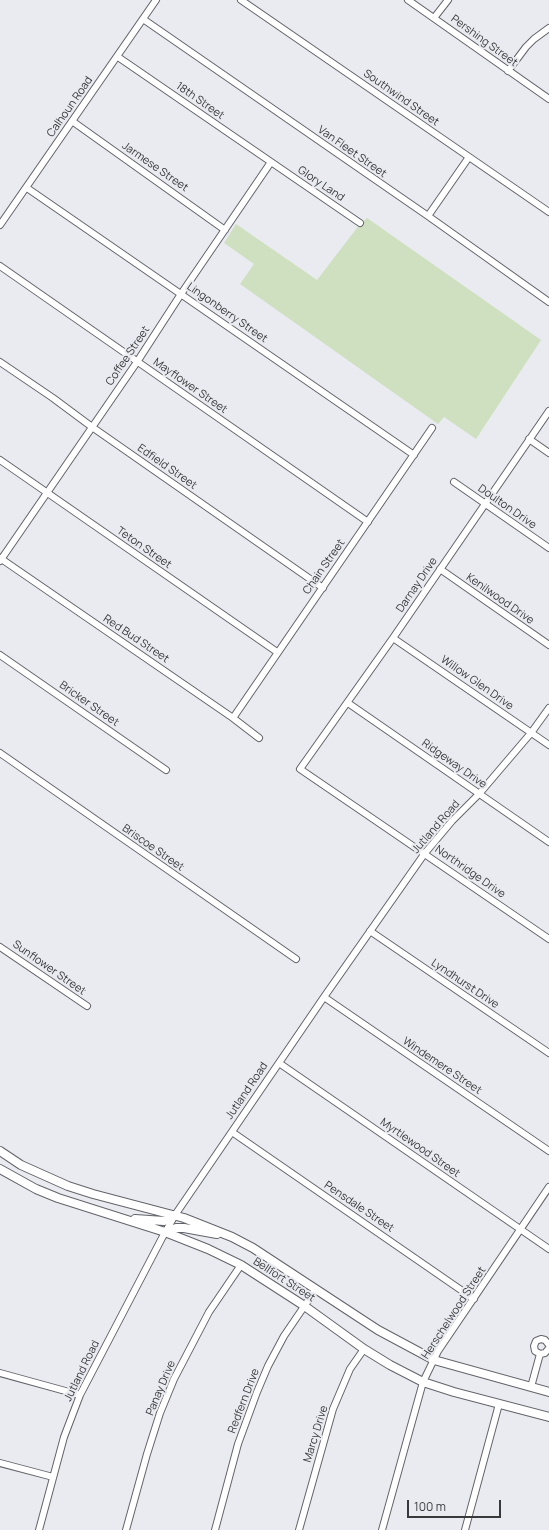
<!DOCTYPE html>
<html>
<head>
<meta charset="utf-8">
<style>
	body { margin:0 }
	#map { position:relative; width:549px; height:1530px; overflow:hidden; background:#e9ebf1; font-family:Manrope,sans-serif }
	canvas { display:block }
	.scale { position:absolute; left:407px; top:1500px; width:94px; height:18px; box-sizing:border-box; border:2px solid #38393b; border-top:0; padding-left:5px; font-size:12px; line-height:14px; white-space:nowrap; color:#38393b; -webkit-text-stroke:3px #e9ebf1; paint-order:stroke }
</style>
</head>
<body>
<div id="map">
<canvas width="549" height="1530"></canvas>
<div class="scale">100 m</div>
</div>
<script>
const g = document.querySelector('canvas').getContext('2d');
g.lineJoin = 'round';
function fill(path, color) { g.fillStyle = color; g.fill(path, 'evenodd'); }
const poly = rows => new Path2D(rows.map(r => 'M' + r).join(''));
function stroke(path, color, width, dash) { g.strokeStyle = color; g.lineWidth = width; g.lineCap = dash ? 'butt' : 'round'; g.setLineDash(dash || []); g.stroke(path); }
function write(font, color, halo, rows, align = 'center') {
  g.font = font + ' Manrope,sans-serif'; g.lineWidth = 4; g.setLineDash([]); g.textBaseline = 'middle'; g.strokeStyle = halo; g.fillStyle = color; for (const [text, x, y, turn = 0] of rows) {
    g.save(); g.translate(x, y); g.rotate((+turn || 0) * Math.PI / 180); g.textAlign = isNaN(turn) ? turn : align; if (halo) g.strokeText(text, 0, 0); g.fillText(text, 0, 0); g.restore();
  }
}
fill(poly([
	[367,218,541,340,476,439,444,417,438,424,240,284,254,264,224,243,236,224,317,280,360,224]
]), '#cee0bf');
const minor = poly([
	[241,0,549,212],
	[408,0,549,99],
	[434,18,448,0],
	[143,19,428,216,549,302],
	[118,57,360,223],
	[508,71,526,47,534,39,549,28],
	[72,121,225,230],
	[27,188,414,455],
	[428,216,469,157],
	[0,225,156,0],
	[0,266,368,522],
	[0,362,53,398,92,427,323,588],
	[549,411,393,638,300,769,549,939],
	[529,439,549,453],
	[0,460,277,652],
	[454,482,549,548],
	[0,558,233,718,259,738],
	[0,561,137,362,181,294,271,162],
	[440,569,549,645],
	[393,638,549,745],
	[0,655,166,770],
	[348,703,549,842],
	[233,718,432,428],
	[0,753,296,959],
	[370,931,549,1053],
	[0,947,87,1006],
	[324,997,549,1151],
	[279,1063,549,1249],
	[232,1132,474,1299],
	[549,1345,545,1340,541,1339,536,1341,534,1346,535,1351,540,1354,545,1353,549,1348],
	[0,1373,80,1395],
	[531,1387,540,1354],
	[0,1463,53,1477],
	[39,1530,64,1437,80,1395,162,1238,175,1215,324,997,425,853,452,821,479,794,531,733,549,708],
	[126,1530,147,1454,160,1413,174,1379,209,1312,241,1265],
	[215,1530,238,1444,257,1392,268,1366,284,1336,316,1289],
	[299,1530,333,1409,350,1369,364,1349],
	[382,1530,423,1382,438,1351,549,1187],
	[465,1530,499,1404]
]);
const major = poly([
	[0,1151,21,1165,68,1186,93,1194,184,1218,232,1237,253,1248,378,1330,434,1360,549,1392],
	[0,1169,36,1189,58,1198,165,1232,208,1249,241,1265,303,1305,364,1349,390,1365,423,1382,454,1392,549,1417],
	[135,1219,164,1221,170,1219,175,1215],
	[165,1232,176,1228,184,1228,217,1234]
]);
stroke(minor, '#63646a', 8);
stroke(major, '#63646a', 10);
stroke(minor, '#fff', 6);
stroke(major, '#fff', 8);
write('11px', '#38393b', '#e9ebf1', [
	["Pershing Street",484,41,36],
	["Southwind Street",401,98,35],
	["18th Street",200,101,35],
	["Calhoun Road",70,107,-55],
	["Van Fleet Street",352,152,35],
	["Jarmese Street",155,167,35],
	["Glory Land",321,184,34],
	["Lingonberry Street",227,313,35],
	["Coffee Street",128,356,-56],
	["Mayflower Street",190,386,35],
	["Edfield Street",167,467,35],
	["Doulton Drive",507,507,35],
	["Teton Street",144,548,35],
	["Chain Street",324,567,-55],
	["Darnay Drive",417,585,-56],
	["Kenilwood Drive",500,599,35],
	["Red Bud Street",136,639,34],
	["Willow Glen Drive",477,683,35],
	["Bricker Street",89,704,35],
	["Ridgeway Drive",454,764,35],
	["Jutland Road",436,827,-49],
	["Briscoe Street",153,848,35],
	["Northridge Drive",470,872,35],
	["Sunflower Street",49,968,35],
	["Lyndhurst Drive",465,984,34],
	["Windemere Street",442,1066,34],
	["Jutland Road",247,1091,-56],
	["Myrtlewood Street",420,1148,35],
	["Pensdale Street",359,1207,34],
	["Bellfort Street",284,1280,33],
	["Herschelwood Street",454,1313,-57],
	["Jutland Road",82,1371,-64],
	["Panay Drive",161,1388,-67],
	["Redfern Drive",244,1401,-69],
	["Marcy Drive",316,1434,-73]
]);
</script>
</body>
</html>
